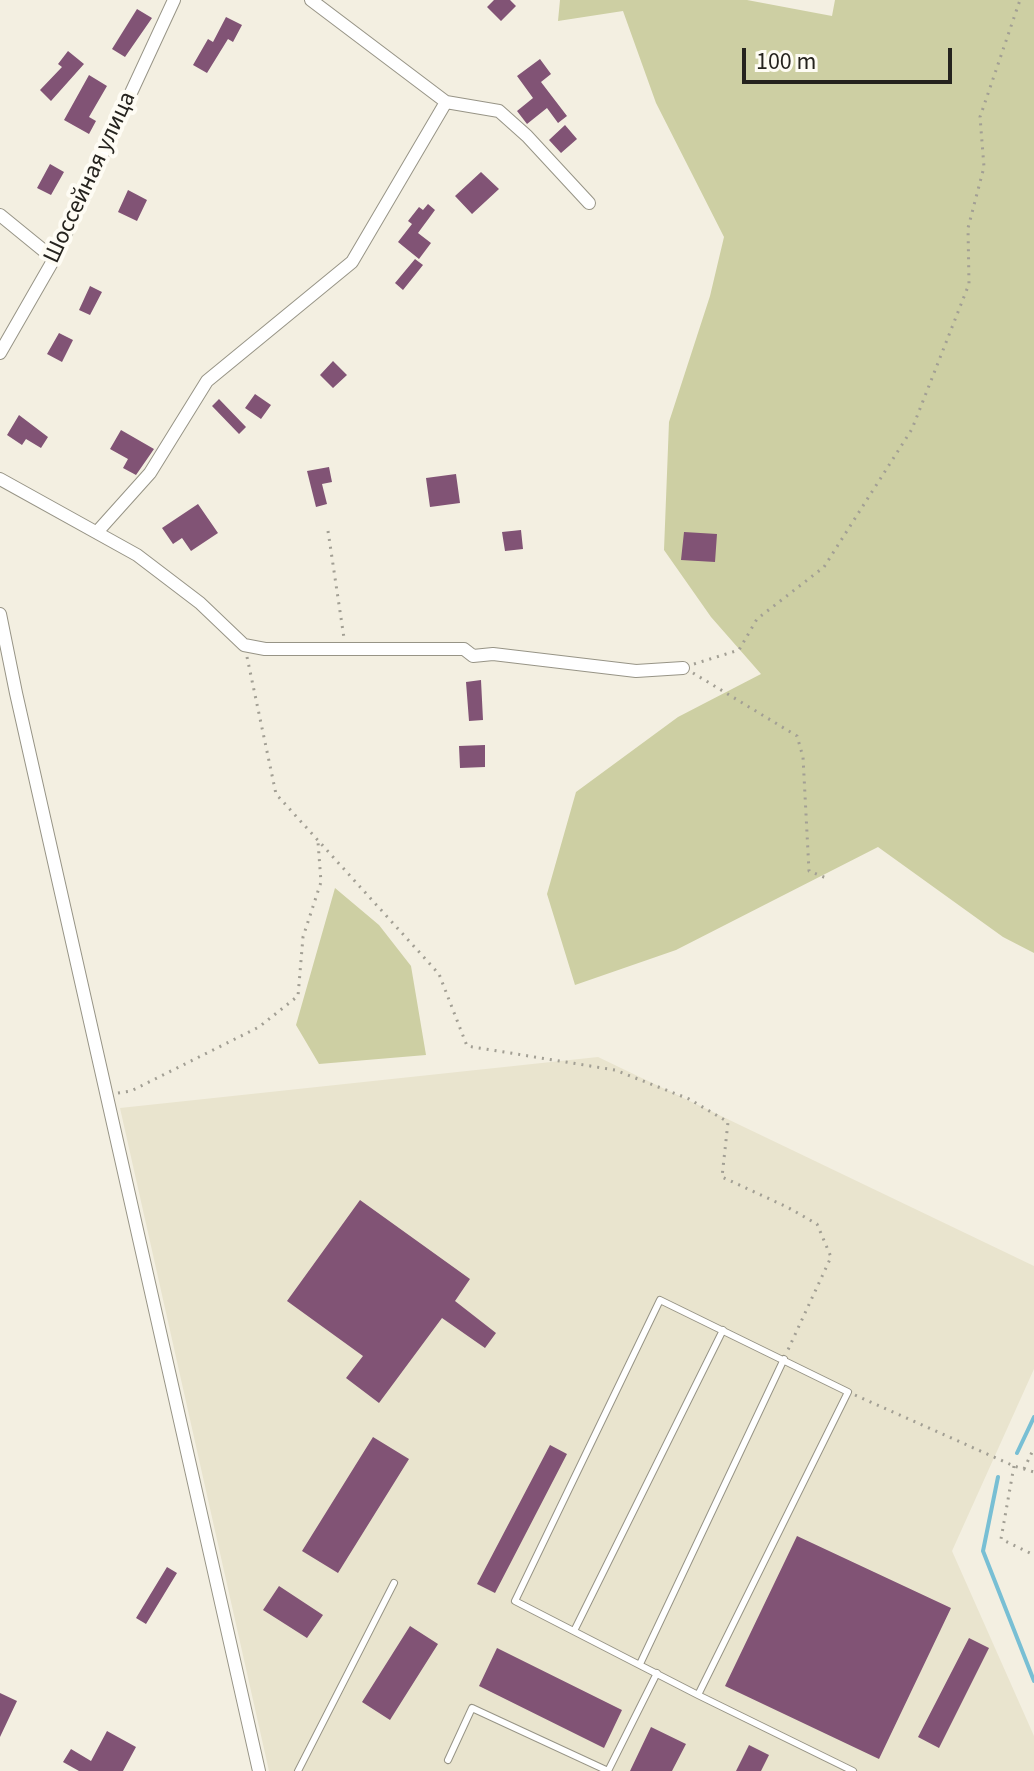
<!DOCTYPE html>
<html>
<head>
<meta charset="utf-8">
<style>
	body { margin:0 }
	#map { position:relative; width:1034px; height:1771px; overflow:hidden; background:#f3efe1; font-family:"Source Sans 3",sans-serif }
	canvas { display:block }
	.scale { position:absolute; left:742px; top:48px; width:210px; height:36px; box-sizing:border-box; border:4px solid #25231e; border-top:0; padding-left:10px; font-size:24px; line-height:28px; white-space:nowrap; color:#25231e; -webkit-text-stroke:6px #fefcf4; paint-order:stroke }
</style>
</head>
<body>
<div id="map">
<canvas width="1034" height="1771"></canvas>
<div class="scale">100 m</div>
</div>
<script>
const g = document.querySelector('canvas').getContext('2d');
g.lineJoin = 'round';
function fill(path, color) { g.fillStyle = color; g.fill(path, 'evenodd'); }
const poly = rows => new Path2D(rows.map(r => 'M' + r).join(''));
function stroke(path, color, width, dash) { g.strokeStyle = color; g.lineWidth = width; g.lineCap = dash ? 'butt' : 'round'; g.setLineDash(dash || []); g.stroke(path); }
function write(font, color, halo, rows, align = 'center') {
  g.font = font + ' "Source Sans 3",sans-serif'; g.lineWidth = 8; g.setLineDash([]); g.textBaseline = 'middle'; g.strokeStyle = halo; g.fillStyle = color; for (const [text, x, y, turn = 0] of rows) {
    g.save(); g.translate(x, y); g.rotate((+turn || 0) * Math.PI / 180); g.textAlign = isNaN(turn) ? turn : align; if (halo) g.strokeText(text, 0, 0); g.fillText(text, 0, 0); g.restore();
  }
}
fill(poly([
	[598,1057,1034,1266,1034,1369,952,1551,1034,1736,1034,1771,269,1771,120,1108]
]), '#e9e4ce');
fill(poly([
	[560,0,747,0,832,16,835,0,1034,0,1034,953,1003,937,878,847,676,950,575,985,547,894,576,792,678,717,761,674,711,617,664,550,669,422,710,296,724,237,656,103,623,11,558,21],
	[335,888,379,925,411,966,426,1055,319,1064,296,1025]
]), '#cdcfa3');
stroke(poly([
	[1017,1453,1034,1417],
	[998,1477,983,1551,1034,1681]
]), '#78bfd4', 4);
fill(poly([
	[494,0,510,0,516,6,501,21,487,7],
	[137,9,152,18,125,57,112,49],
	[226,17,242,25,233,42,228,39,207,73,193,65,208,39,213,42],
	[68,51,84,64,51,101,40,90,62,67,58,64],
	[540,59,551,74,541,82,567,116,558,123,547,108,527,124,517,111,533,98,517,76],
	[89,75,107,86,89,117,96,121,89,134,64,120],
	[565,125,577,139,561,153,549,140],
	[50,164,64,172,51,195,37,188],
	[481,172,499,189,472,214,455,196],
	[128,190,147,200,137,221,118,212],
	[428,204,435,210,418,233,431,243,419,259,398,242,412,224,408,221,419,207,423,210],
	[415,259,423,265,403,290,395,283],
	[90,286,102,292,90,315,79,310],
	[59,333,73,340,62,362,47,354],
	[333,361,347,375,333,388,320,375],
	[255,394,271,405,261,419,245,408],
	[219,399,246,427,239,434,212,406],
	[19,415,48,437,41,448,26,439,22,445,7,435],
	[121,430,154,449,136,475,123,468,128,459,110,449],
	[329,467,332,482,322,484,327,504,316,507,307,471],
	[456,474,460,503,430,507,426,478],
	[198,504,218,533,191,551,182,538,173,544,162,528],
	[521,530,523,549,505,551,502,532],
	[684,532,717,534,715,562,681,560],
	[481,680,483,720,469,721,466,682],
	[485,745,485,767,460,768,459,746],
	[360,1200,470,1279,455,1301,496,1333,485,1348,442,1318,379,1403,346,1378,363,1356,287,1301],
	[373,1437,409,1459,338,1573,302,1551],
	[550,1445,567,1454,495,1593,477,1584],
	[797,1536,951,1608,879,1759,725,1686],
	[167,1567,177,1573,146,1624,136,1618],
	[279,1586,323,1615,307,1638,263,1610],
	[410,1626,438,1644,390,1720,362,1702],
	[969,1638,989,1648,939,1748,918,1737],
	[497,1648,622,1710,604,1748,479,1686],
	[0,1693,17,1701,0,1737],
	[651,1727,686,1744,672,1771,630,1771],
	[107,1731,136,1747,123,1771,79,1771,63,1762,71,1749,91,1761],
	[749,1745,769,1755,761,1771,736,1771]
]), '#815375');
const lane = poly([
	[574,1631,723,1330],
	[640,1664,784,1359],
	[698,1695,848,1392,660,1300,515,1601,698,1695,853,1771],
	[448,1760,472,1708,608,1771],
	[298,1771,394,1583],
	[608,1771,657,1673]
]);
const street = poly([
	[311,0,446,102,499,111,527,136,589,203],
	[0,215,54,259],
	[0,353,54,259,174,0],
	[0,479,137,555,200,603,244,645,265,649,464,649,473,656,493,654,636,671,683,668],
	[98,531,150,473,207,381,352,262,446,102],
	[0,614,16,693,259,1771]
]);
stroke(lane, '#979486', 8);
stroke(street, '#979486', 14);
stroke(poly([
	[328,531,344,638],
	[247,657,276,794,439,974,467,1046,615,1070,689,1099,728,1122,722,1177,787,1207,817,1224,831,1257,787,1352],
	[694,664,739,650,757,619,824,567,912,429,969,284,968,228,984,167,980,117,1020,0],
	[693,673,797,736,803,757,809,871,826,878],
	[118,1093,131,1091,259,1027,298,996,303,937,321,882,318,842],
	[855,1395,1014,1466,1034,1472],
	[1014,1466,1001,1539,1034,1555],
	[1024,1469,1034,1448]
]), '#a29f94', 3, [2, 6]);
stroke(lane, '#fff', 6);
stroke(street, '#fff', 12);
write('24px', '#25231e', '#fefcf4', [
	["Шоссейная улица",91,178,-65]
]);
</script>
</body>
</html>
